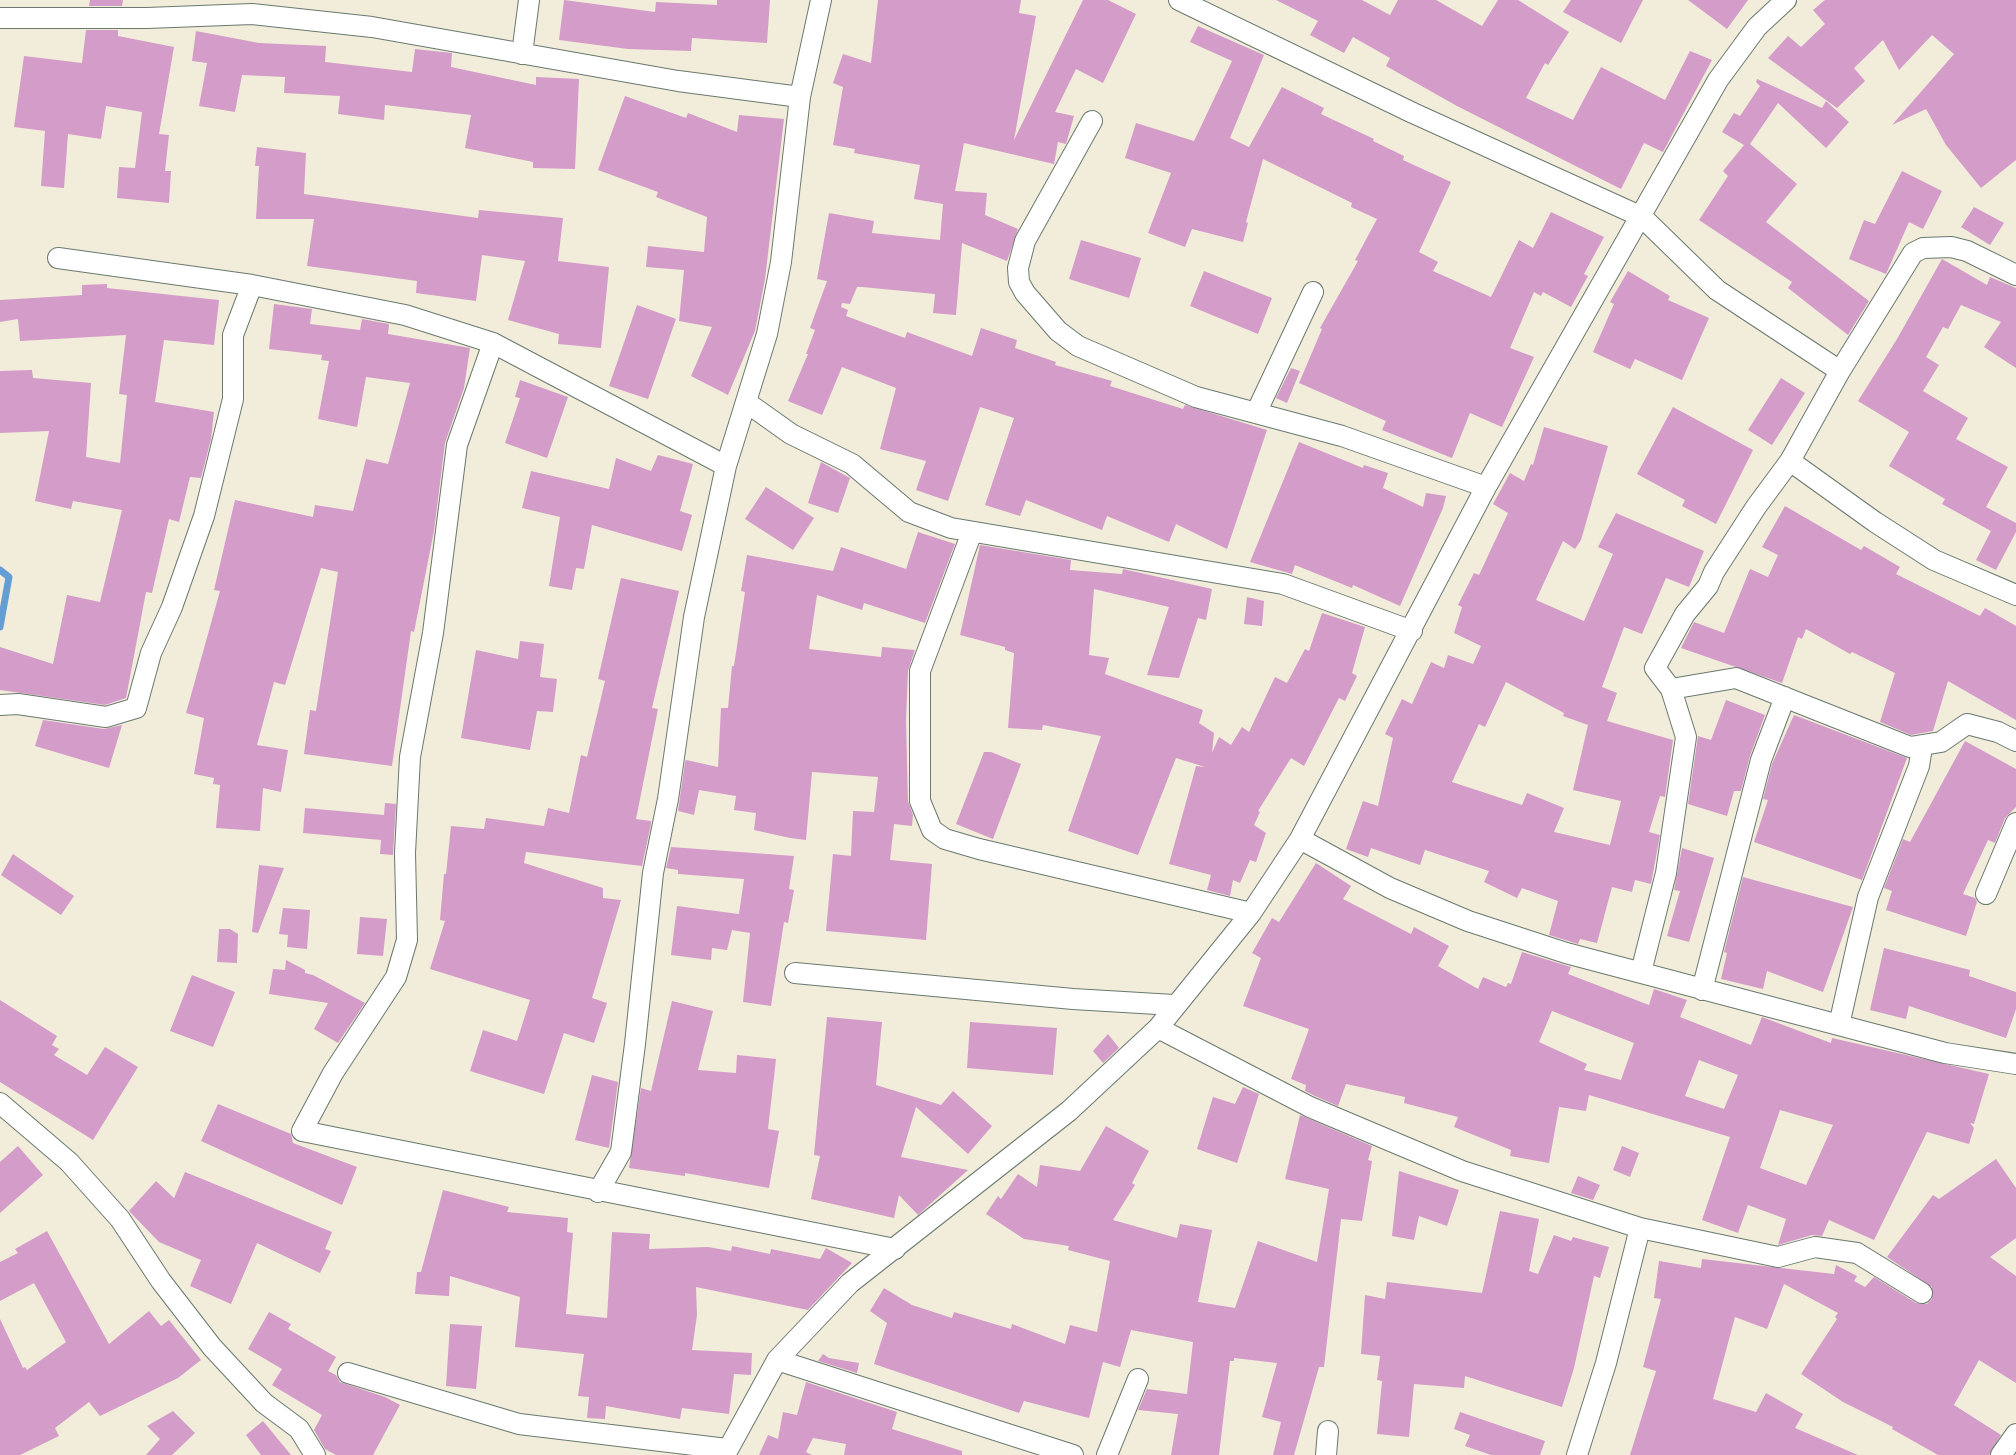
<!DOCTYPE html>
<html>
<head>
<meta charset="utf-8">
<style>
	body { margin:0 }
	canvas { display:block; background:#f2ecdb }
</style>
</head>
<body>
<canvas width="2016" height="1455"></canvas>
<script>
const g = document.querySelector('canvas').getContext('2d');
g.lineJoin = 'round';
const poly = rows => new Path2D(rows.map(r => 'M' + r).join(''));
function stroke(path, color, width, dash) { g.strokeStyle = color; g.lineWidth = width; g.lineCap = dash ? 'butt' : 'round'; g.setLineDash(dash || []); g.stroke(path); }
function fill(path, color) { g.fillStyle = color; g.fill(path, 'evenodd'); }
stroke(poly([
	[0,570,9,577,0,627]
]), '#649ed4', 7);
fill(poly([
	[90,0,123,0,122,6,89,6],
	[564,0,655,12,656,2,717,5,717,0,770,0,767,43,692,38,691,51,628,49,559,40],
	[878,0,1021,0,1019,13,1036,16,1014,140,1083,0,1108,0,1136,14,1103,83,1076,69,1055,112,1074,116,1066,144,1058,142,1054,164,964,143,955,191,987,193,985,215,1018,229,1007,261,962,243,956,315,933,313,935,294,862,287,857,287,850,304,842,303,841,307,848,310,846,316,905,338,907,332,972,356,981,328,1017,340,1015,348,1056,362,1055,365,1112,381,1110,386,1183,409,1185,405,1267,430,1227,549,1176,524,1169,542,1107,516,1102,530,1026,500,1020,516,985,505,1014,418,980,407,948,501,916,490,926,461,880,449,896,388,842,367,822,415,788,401,808,354,806,354,815,330,810,328,827,281,817,279,829,213,874,221,872,233,940,240,943,204,914,199,920,165,854,153,855,149,833,145,843,87,833,83,843,54,871,63],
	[1276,0,1362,0,1390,15,1398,0,1436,0,1482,26,1498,0,1518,0,1569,32,1548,65,1545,63,1526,98,1573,120,1601,67,1665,100,1690,51,1712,60,1663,152,1644,143,1621,189,1457,106,1386,66,1390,58,1353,37,1344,53,1310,35,1318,21],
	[1571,0,1643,0,1621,43,1563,12],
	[1688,0,1748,0,1727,29],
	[1825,0,2016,0,2016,160,1981,188,1946,145,1926,109,1892,125,1954,54,1932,35,1899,70,1883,40,1854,68,1865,81,1837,108,1768,58,1788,36,1801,47,1825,24,1813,10],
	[1198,26,1264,55,1230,138,1249,147,1282,87,1324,108,1321,114,1374,139,1373,141,1404,156,1403,160,1451,182,1419,252,1438,262,1433,271,1491,297,1519,240,1533,248,1551,212,1604,237,1584,274,1588,276,1571,307,1543,292,1541,296,1534,292,1510,348,1534,357,1502,427,1470,413,1452,458,1382,430,1386,421,1299,383,1322,329,1320,328,1358,261,1355,260,1377,219,1351,207,1352,203,1263,159,1246,222,1248,223,1243,242,1192,229,1185,247,1148,233,1171,173,1125,158,1136,123,1194,141,1232,61,1190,42],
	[86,30,118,30,118,36,174,47,159,134,169,135,165,171,171,171,169,203,117,198,119,167,135,168,142,112,106,106,101,139,68,134,64,188,41,186,45,131,14,127,24,56,82,63],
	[196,31,259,43,326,46,325,62,412,72,415,49,452,53,451,67,536,85,536,77,579,79,575,169,533,168,533,162,465,148,471,115,385,105,384,120,338,114,340,96,284,93,285,77,242,75,235,112,199,106,207,63,192,61],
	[1757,79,1822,108,1826,101,1849,122,1826,148,1778,103,1750,144,1797,184,1766,222,1869,301,1848,335,1788,288,1792,282,1699,220,1728,176,1723,171,1744,145,1722,132,1734,113,1740,116,1760,86,1756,82],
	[625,96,686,118,688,113,737,132,739,115,784,119,765,279,755,331,728,395,691,376,712,327,679,321,684,270,646,267,648,246,704,252,707,217,656,197,658,192,598,170],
	[257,147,306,153,304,194,478,218,479,210,563,218,558,261,609,267,601,348,558,344,559,334,508,320,525,261,482,255,476,301,416,293,417,281,307,266,314,219,256,219,259,166,255,166],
	[1902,171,1942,191,1923,229,1909,222,1886,274,1849,259,1864,220,1875,224],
	[1974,207,2004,223,1990,245,1961,227],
	[1081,240,1141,258,1129,298,1069,279],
	[1942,259,1987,285,1990,277,2016,288,2016,368,1984,347,2001,322,1961,305,1948,329,1943,327,1926,357,1939,365,1923,391,1968,418,1956,439,2008,467,1986,507,2016,523,2016,532,1996,570,1976,560,1991,531,1942,504,1945,499,1889,466,1909,432,1858,401,1897,339],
	[1204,271,1272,298,1258,334,1190,306],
	[1628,271,1670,296,1668,300,1709,318,1682,380,1635,359,1630,369,1593,352,1614,304,1610,302],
	[107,284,107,288,219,300,214,345,164,340,155,402,214,412,211,439,201,478,190,477,179,522,169,519,152,593,146,592,126,698,105,705,0,690,0,647,53,664,67,595,100,602,122,510,73,501,71,509,35,501,49,431,0,433,0,371,32,370,33,378,91,383,86,457,120,463,127,395,119,394,126,335,20,341,18,319,0,322,0,300,82,295,82,285],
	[274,304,312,309,310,324,360,330,362,319,389,324,388,334,470,348,464,388,445,443,434,531,414,632,411,631,392,766,304,754,310,710,316,711,338,572,321,568,285,685,274,682,257,745,288,750,281,792,263,788,260,831,216,828,220,785,213,784,214,778,194,774,204,718,186,713,220,591,214,590,235,500,313,517,315,505,353,511,366,459,388,464,410,383,366,377,357,427,318,419,329,361,321,360,322,355,269,349],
	[637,305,676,319,648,399,609,386],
	[1291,368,1300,371,1287,403,1276,398],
	[1781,378,1805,393,1772,445,1748,430],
	[520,380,568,397,547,458,505,443,520,398,515,397],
	[1673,407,1753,450,1716,524,1682,506,1685,500,1637,474],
	[1544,427,1608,446,1581,540,1575,549,1563,541,1536,600,1584,621,1613,554,1598,547,1616,513,1704,551,1689,587,1666,578,1642,634,1624,627,1602,687,1617,693,1607,721,1673,740,1665,797,1660,796,1649,832,1660,835,1651,884,1635,880,1632,892,1612,887,1597,943,1580,939,1578,944,1549,935,1558,901,1522,888,1517,898,1484,882,1489,871,1425,850,1420,865,1371,848,1368,857,1346,849,1363,801,1378,806,1393,738,1385,734,1402,699,1412,704,1431,662,1444,668,1448,655,1473,664,1481,646,1454,633,1462,607,1458,605,1474,573,1479,575,1508,513,1493,504,1510,473,1524,481,1531,464,1533,465],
	[1506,682,1564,713,1563,716,1588,725,1573,790,1621,801,1610,845,1554,832,1564,808,1527,793,1522,805,1452,782,1479,724,1485,727],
	[1299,442,1363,468,1364,465,1388,473,1383,488,1423,507,1426,493,1446,496,1443,508,1400,606,1353,585,1352,588,1295,565,1292,574,1250,562],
	[658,455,693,464,680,511,692,515,682,551,592,525,584,569,576,568,572,590,549,586,560,517,522,508,531,471,609,489,616,458,651,471],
	[821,462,850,478,838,513,808,503],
	[766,487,814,518,793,550,745,519],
	[1785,506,1861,550,1864,546,1900,567,1896,574,1980,616,1985,608,2016,626,2016,720,1948,681,1933,731,1911,735,1880,722,1895,673,1852,652,1850,654,1806,629,1802,639,1798,637,1782,683,1681,648,1694,622,1724,633,1750,569,1768,577,1778,555,1762,547],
	[918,532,955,544,925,623,864,603,862,610,817,595,809,649,881,657,882,647,915,650,908,671,906,720,908,801,913,815,912,826,894,824,890,860,932,864,926,940,826,931,833,854,851,856,853,811,874,812,878,777,812,772,806,840,790,838,754,830,756,813,734,810,736,796,699,790,694,815,678,811,685,762,686,760,718,767,721,708,728,708,732,666,734,666,745,592,741,591,747,555,833,571,841,547,906,569],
	[980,545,1071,560,1070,570,1122,574,1123,569,1212,589,1206,620,1198,618,1179,678,1147,675,1169,607,1094,589,1089,655,1109,658,1105,674,1203,710,1199,723,1214,733,1212,753,1219,737,1231,745,1242,727,1249,732,1275,677,1287,683,1305,649,1309,651,1322,613,1365,627,1352,673,1357,676,1345,701,1339,698,1304,766,1291,758,1258,811,1260,812,1254,825,1266,833,1256,862,1250,860,1240,883,1233,880,1230,896,1207,890,1211,875,1169,864,1196,766,1205,767,1176,758,1138,855,1068,831,1101,736,1043,725,1042,730,1008,728,1014,653,1005,650,1005,647,960,635],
	[621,578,679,591,652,708,658,709,636,819,651,821,651,824,642,866,526,852,524,863,603,888,603,898,621,900,592,998,607,1003,594,1043,564,1033,544,1094,470,1071,483,1030,517,1041,530,1000,430,969,445,921,440,920,444,874,446,874,451,826,484,829,486,818,544,826,548,808,569,813,581,755,587,757,605,681,598,679],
	[1247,597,1264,601,1262,626,1244,624],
	[520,641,544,644,540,677,557,679,553,712,537,711,530,750,461,738,476,650,518,659],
	[1726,700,1765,715,1750,756,1741,791,1734,791,1727,816,1688,804,1698,736,1711,740],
	[1794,715,1907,758,1862,880,1754,842,1768,800,1763,799,1772,764],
	[43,720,104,729,122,725,109,768,35,746],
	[1965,741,2016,769,2016,807,2005,818,1995,843,1988,840,1963,894,1975,898,1977,902,1966,936,1886,910,1892,891,1884,888,1903,839,1910,842],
	[984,752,991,752,1021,764,993,839,956,824],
	[385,803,396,804,393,855,380,854,381,840,303,833,305,808,384,815],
	[671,847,794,856,789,889,794,890,788,923,784,922,771,1006,743,1002,750,933,732,930,727,950,712,948,711,960,671,955,677,906,739,914,744,879,678,874,678,870,666,868],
	[1682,848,1714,858,1689,942,1667,936,1680,891,1674,890],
	[13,854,74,896,61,915,1,875],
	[1316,863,1351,886,1343,899,1411,934,1414,927,1449,946,1438,966,1478,989,1483,977,1506,987,1508,983,1511,984,1522,952,1571,967,1568,974,1649,1005,1654,989,1687,1000,1680,1017,1751,1045,1762,1017,1831,1043,1832,1038,1989,1074,1974,1124,1970,1123,1974,1128,1969,1144,1927,1132,1874,1240,1829,1220,1822,1236,1812,1235,1778,1245,1786,1219,1748,1205,1738,1233,1702,1220,1730,1137,1589,1095,1586,1111,1559,1107,1549,1163,1510,1156,1511,1150,1454,1127,1458,1117,1404,1103,1405,1097,1346,1084,1338,1106,1315,1096,1305,1091,1306,1085,1291,1079,1309,1029,1243,1006,1261,958,1252,953,1272,918,1279,922],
	[1552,1011,1634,1043,1621,1080,1584,1070,1587,1064,1539,1042],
	[1699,1060,1738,1075,1724,1109,1685,1096],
	[1780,1110,1833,1125,1806,1185,1760,1168],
	[259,865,284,868,258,933,252,932],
	[1743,877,1853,907,1823,992,1767,971,1763,989,1721,979,1727,953,1724,952],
	[283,908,310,910,307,949,287,947,288,935,279,934],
	[360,917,387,919,383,956,357,954],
	[219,929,230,929,238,934,237,963,217,962],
	[1884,948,1970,970,1969,976,2016,992,2016,1009,2006,1038,1909,1006,1906,1019,1870,1010],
	[286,960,305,970,305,973,313,975,365,1003,338,1043,314,1029,328,1003,269,994,273,969,285,970],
	[192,975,235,992,213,1047,170,1031],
	[0,1000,57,1036,52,1045,59,1049,54,1055,87,1075,105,1047,138,1067,93,1140,0,1082],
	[672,1001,713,1011,698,1070,736,1073,737,1055,776,1059,768,1129,779,1131,769,1188,685,1173,685,1176,629,1168,641,1088,651,1091],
	[827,1017,882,1022,876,1085,941,1105,953,1091,992,1126,968,1154,916,1107,901,1157,968,1170,918,1215,899,1195,894,1218,811,1199,820,1156,814,1155],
	[970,1022,1057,1028,1053,1075,967,1068],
	[1108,1034,1119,1048,1103,1063,1093,1051],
	[592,1075,618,1082,609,1148,575,1140],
	[1243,1087,1259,1094,1237,1163,1197,1149,1213,1097,1235,1104],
	[218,1104,291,1134,293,1143,357,1167,342,1205,201,1141],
	[1300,1115,1372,1146,1368,1160,1372,1161,1362,1221,1341,1219,1324,1367,1319,1367,1294,1455,1273,1455,1281,1422,1262,1417,1277,1363,1234,1358,1234,1361,1230,1361,1219,1455,1171,1455,1178,1414,1138,1410,1147,1389,1187,1394,1193,1342,1131,1330,1120,1367,1103,1362,1089,1418,1024,1401,1019,1413,874,1364,887,1323,870,1311,884,1288,912,1305,952,1318,954,1312,1011,1329,1012,1324,1065,1344,1070,1325,1097,1332,1110,1261,1068,1250,1069,1246,1024,1239,986,1214,998,1196,1001,1199,1018,1174,1037,1187,1040,1165,1080,1171,1106,1126,1149,1151,1132,1183,1135,1185,1113,1220,1177,1238,1180,1224,1212,1230,1198,1302,1235,1308,1258,1241,1317,1262,1329,1189,1285,1179],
	[18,1146,43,1175,0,1213,0,1162],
	[1622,1146,1639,1153,1630,1177,1613,1170],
	[1996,1159,2016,1188,2016,1238,1990,1257,2016,1276,2016,1383,1979,1360,1954,1405,2001,1435,1989,1455,1938,1455,1892,1429,1893,1427,1843,1402,1801,1374,1837,1319,1835,1317,1838,1313,1784,1284,1767,1329,1735,1317,1713,1399,1756,1412,1766,1393,1803,1414,1795,1428,1858,1455,1630,1455,1656,1371,1643,1367,1661,1299,1654,1298,1659,1261,1701,1268,1702,1259,1834,1274,1836,1265,1857,1276,1854,1281,1865,1287,1874,1277,1916,1303,1927,1304,1932,1299,1932,1287,1887,1257,1933,1195,1939,1199],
	[1399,1171,1459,1190,1447,1226,1419,1216,1414,1240,1392,1236],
	[185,1172,332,1232,325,1249,331,1251,320,1273,257,1243,231,1304,190,1286,201,1260,159,1242,129,1211,156,1181,174,1198],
	[1578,1176,1600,1185,1593,1200,1571,1193],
	[443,1190,509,1207,507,1212,568,1218,567,1232,573,1233,566,1314,607,1318,612,1232,650,1234,649,1249,708,1247,731,1251,732,1246,770,1254,771,1249,820,1259,826,1248,852,1263,808,1310,696,1287,697,1315,692,1350,752,1353,751,1375,734,1374,729,1414,682,1408,680,1419,606,1406,605,1419,587,1418,589,1397,578,1396,584,1354,515,1347,520,1297,450,1276,449,1296,415,1294,417,1272,421,1272],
	[1500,1211,1539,1219,1529,1271,1538,1274,1554,1235,1571,1241,1573,1237,1609,1247,1600,1278,1594,1276,1574,1368,1562,1407,1465,1376,1464,1388,1414,1384,1409,1437,1377,1434,1382,1381,1377,1380,1380,1356,1361,1354,1365,1295,1385,1299,1387,1282,1482,1293],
	[47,1231,109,1344,149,1311,161,1326,169,1320,201,1360,178,1378,100,1416,89,1402,55,1428,59,1436,20,1455,0,1455,0,1319,23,1368,25,1367,27,1370,66,1342,34,1283,0,1301,0,1262,18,1253,15,1249],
	[269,1312,291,1324,288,1329,336,1357,328,1371,336,1375,340,1382,385,1397,400,1405,373,1455,336,1455,325,1449,314,1430,322,1415,272,1385,282,1369,248,1349],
	[450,1324,482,1326,476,1389,446,1386],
	[823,1354,829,1358,859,1363,857,1373,818,1361],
	[806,1382,897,1412,892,1429,962,1451,962,1455,844,1455,846,1444,813,1438,806,1452,812,1455,759,1455,768,1435,778,1439,783,1412,797,1415],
	[173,1411,195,1433,172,1455,146,1455,160,1439,147,1426],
	[1460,1412,1545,1441,1540,1455,1491,1455,1465,1446,1470,1435,1454,1429],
	[263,1421,291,1455,261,1455,246,1435]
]), '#d49cc8');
const street = poly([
	[1179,0,1413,113,1642,217,1717,290,1840,371],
	[0,18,147,18,252,14,372,27,678,81,800,97],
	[522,54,529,0],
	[1092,121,1025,241,1018,268,1019,282,1025,293,1058,331,1078,346,1196,397,1342,436,1486,487],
	[58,258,252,285,405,315,493,343,726,466],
	[493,343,457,445,433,633,410,757,405,853,407,940,396,977,333,1073,302,1131,895,1249],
	[746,402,791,434,852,464,909,512,951,528,1283,584,1412,631],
	[1256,413,1313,292],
	[1790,461,1875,522,1934,560,2016,595],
	[972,532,920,671,920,801,932,830,945,839,979,849,1251,913],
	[1671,689,1736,678,1910,747,1941,742,1967,724,1998,732,2016,741],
	[0,705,18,704,106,717,136,708,151,653,172,607,204,516,233,399,233,335,252,285],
	[1300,839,1390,888,1468,921,1566,953,1945,1053,2016,1064],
	[1986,894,2016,823],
	[1641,972,1666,873,1686,737,1671,689,1655,668,1685,614,1708,586,1714,572,1756,507,1790,461,1840,371,1913,253,1923,248,1951,247,1967,251,2016,275],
	[795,973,1073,999,1174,1005],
	[1702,990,1761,760,1785,697],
	[1839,1025,1868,897,1919,766,1922,747],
	[1158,1028,1310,1107,1462,1171,1640,1228,1778,1257,1815,1247,1857,1253,1922,1293],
	[0,1103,69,1162,120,1219,161,1281,212,1347,264,1403,299,1429,315,1455],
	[598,1192,621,1152,635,1044,653,873,668,799,694,617,726,466,767,334,781,262,800,97,821,0],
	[777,1360,1073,1455],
	[348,1373,519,1424,727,1449],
	[725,1455,777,1360,850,1283,1069,1111,1158,1028,1251,913,1300,839,1486,487,1718,80,1757,27,1786,0],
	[1107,1455,1138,1379],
	[1326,1455,1328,1431],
	[1577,1455,1606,1363,1640,1228],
	[2001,1455,2016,1434]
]);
stroke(street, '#697a6e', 22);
stroke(street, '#fff', 20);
</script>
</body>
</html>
